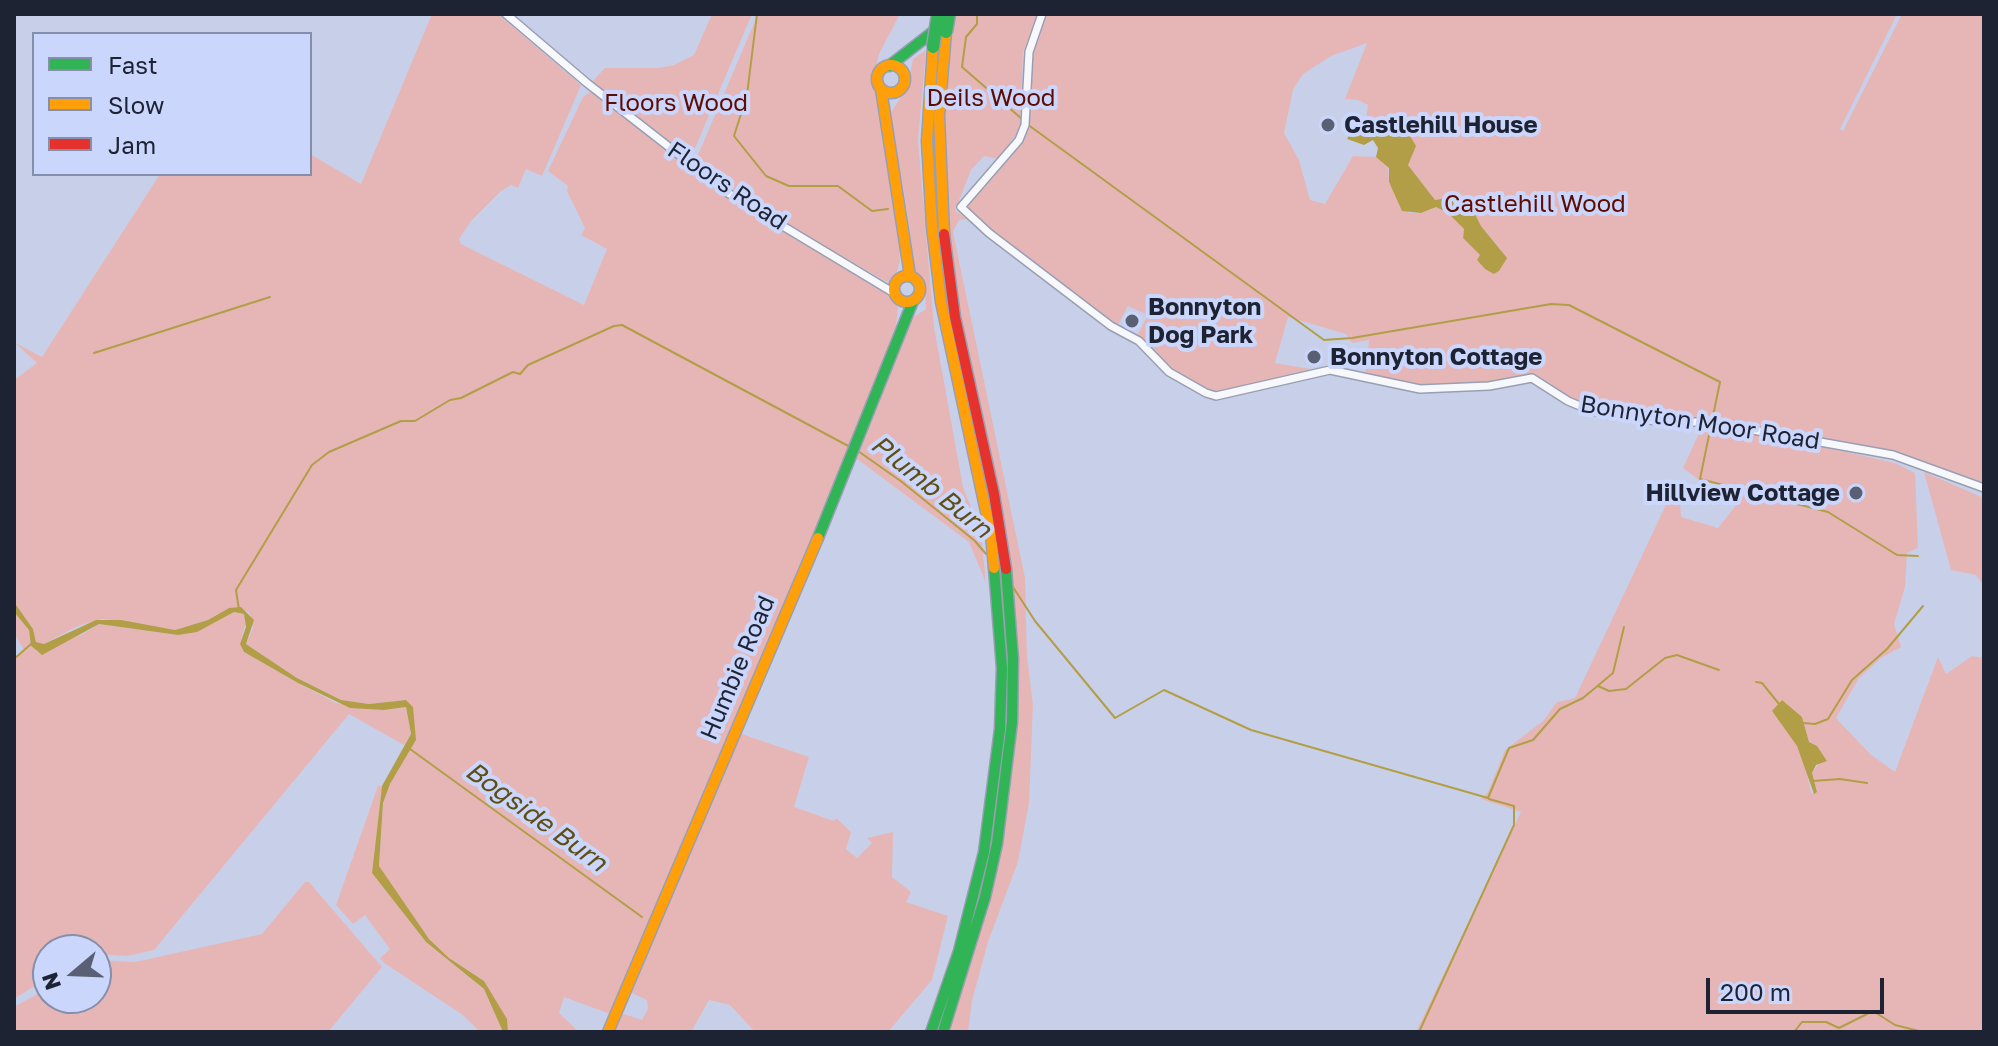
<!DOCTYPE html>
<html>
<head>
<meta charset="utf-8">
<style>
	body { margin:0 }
	#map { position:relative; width:1998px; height:1046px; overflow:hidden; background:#c8d0e9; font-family:"Golos Text",sans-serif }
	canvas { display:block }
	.frame { position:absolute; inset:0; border:16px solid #1e2334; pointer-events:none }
	.legend { position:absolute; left:32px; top:32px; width:280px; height:144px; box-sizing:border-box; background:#cad6fb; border:2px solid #858eab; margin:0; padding:10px 14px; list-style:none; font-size:24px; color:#1e2334 }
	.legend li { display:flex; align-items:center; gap:16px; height:40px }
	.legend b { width:40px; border:2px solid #858eab }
	.north { position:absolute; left:32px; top:934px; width:80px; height:80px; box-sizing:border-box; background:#cad6fb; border:2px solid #858eab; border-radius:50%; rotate:251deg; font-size:22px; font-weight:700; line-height:32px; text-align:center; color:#1e2334 }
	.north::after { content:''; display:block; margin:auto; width:28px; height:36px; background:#5a6073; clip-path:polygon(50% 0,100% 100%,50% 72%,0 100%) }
	.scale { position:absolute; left:1706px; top:978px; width:178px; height:36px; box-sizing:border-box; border:4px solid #1e2334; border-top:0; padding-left:10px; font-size:24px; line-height:28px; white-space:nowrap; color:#1e2334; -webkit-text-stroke:6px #cad6fb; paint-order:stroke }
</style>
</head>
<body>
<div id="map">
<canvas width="1998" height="1046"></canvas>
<div class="frame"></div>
<ul class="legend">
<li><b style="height:10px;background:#30b455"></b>Fast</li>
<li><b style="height:10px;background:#ff9f0a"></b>Slow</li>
<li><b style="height:10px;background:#e5322d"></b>Jam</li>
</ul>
<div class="north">N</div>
<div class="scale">200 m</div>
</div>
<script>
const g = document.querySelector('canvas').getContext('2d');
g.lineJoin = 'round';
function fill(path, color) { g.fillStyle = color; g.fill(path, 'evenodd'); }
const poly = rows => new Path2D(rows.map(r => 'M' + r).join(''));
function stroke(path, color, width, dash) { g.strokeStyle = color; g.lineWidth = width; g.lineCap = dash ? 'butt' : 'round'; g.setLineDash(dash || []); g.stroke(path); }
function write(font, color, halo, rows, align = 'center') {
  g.font = font + ' "Golos Text",sans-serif'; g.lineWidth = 8; g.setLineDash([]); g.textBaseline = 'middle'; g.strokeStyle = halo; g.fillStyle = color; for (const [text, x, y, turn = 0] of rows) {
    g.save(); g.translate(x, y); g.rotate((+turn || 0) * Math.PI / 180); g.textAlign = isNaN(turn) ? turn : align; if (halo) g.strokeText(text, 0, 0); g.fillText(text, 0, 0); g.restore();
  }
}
fill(poly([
	[432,14,498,14,581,85,542,176,526,169,518,188,511,185,501,191,471,221,459,239,461,244,584,305,607,249,581,235,585,228,567,191,568,186,548,171,583,97,590,92,599,95,730,200,869,281,886,292,898,307,896,325,868,405,610,1014,564,997,559,1013,579,1032,508,1032,484,981,449,958,429,939,384,878,379,866,383,803,390,784,416,740,406,700,369,704,341,700,297,678,246,644,253,628,249,612,229,608,208,620,175,630,102,619,78,626,44,644,36,642,33,629,14,602,14,380,37,363,14,342,42,357,160,174,310,174,310,154,361,184],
	[712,14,752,14,690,160,591,83,605,68,659,68,674,65,694,55],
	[758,14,900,14,879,54,874,78,898,228,900,261,897,272,887,282,739,197,695,162],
	[958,14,1038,14,1023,53,1020,129,998,159,984,156,971,170,955,211,967,219,959,220,953,232,1025,578,1027,656,1033,705,1029,803,1018,862,988,942,972,1001,968,1032,949,1032,1017,663,947,249,944,96,954,17],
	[1046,14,1897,14,1840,129,1843,131,1902,14,1984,14,1984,485,1918,463,1703,418,1672,420,1587,407,1529,375,1491,384,1414,386,1365,375,1369,340,1352,343,1346,334,1288,317,1275,363,1311,369,1215,394,1210,392,1171,370,1137,336,1148,315,1128,306,1117,327,993,235,965,207,1005,163,1028,129,1031,67,1037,37],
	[1367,43,1345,99,1358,100,1368,105,1366,120,1399,129,1410,156,1408,165,1435,200,1458,196,1468,200,1481,226,1503,253,1499,271,1494,274,1477,260,1480,255,1463,238,1464,229,1448,213,1436,207,1421,213,1409,213,1389,183,1388,165,1376,157,1353,156,1325,204,1310,200,1299,160,1284,133,1293,90,1303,74,1331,56],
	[926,50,918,140,934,327,963,487,981,533,986,583,969,542,857,459,912,318,926,309,925,285,915,271,904,191,891,132,891,112,907,88,913,59],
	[1701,429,1724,429,1833,449,1895,463,1915,473,1918,548,1907,553,1905,587,1894,624,1901,647,1881,658,1859,678,1836,718,1870,754,1895,772,1938,657,1946,674,1972,656,1984,658,1984,1032,1416,1032,1521,812,1481,799,1488,792,1505,750,1543,721,1557,702,1575,698,1671,494,1680,501,1681,517,1718,528,1745,494,1698,479,1683,468],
	[1772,711,1802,717,1809,742,1817,746,1820,762,1812,773,1817,792,1811,793,1805,765,1797,746],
	[1924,472,1984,498,1984,586,1976,575,1951,570],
	[14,612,29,630,31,646,37,652,83,634,99,624,178,635,234,612,244,614,247,619,241,639,244,652,298,683,336,703,384,710,406,707,411,734,404,745,349,714,154,950,127,956,96,954,96,950,48,950,48,998,96,998,96,960,135,962,262,934,305,882,309,882,382,967,328,1032,14,1032,14,1007,48,988,41,982,14,999,14,659,24,650,14,634],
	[739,733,809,757,794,807,834,821,836,818,851,832,846,849,857,858,872,843,867,838,893,832,892,877,911,892,906,902,948,916,932,980,888,1032,755,1032,730,1005,709,1000,691,1032,611,1032,621,1013,642,1020,648,1009,647,1000,627,991],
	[378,786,382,786,372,873,426,942,484,989,503,1032,480,1032,463,1015,384,963,380,958,390,949,365,915,353,924,336,905]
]), '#e6b6b7');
fill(poly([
	[1366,120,1410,136,1416,146,1408,165,1435,200,1458,196,1468,200,1481,226,1507,258,1499,271,1494,274,1485,269,1477,260,1480,255,1463,238,1464,229,1448,213,1436,207,1421,213,1402,211,1389,182,1389,168,1376,157,1378,148,1373,140,1364,145,1347,139,1357,123],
	[14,602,33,629,36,642,44,644,96,620,121,620,175,630,208,620,229,608,241,607,254,620,246,644,297,678,341,700,369,704,406,700,413,707,416,740,390,784,383,803,379,866,429,939,449,958,484,981,507,1019,508,1032,503,1032,484,989,426,942,372,873,382,786,411,734,406,707,384,710,350,708,298,683,244,652,240,644,246,627,244,614,234,612,197,632,178,635,99,624,42,655,31,646,29,630,14,612],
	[1782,700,1802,717,1809,742,1817,746,1827,761,1816,765,1812,773,1817,792,1814,794,1797,746,1772,711]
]), '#b29e46');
stroke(poly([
	[757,14,747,95,734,136,766,176,789,186,838,186,872,211,888,209],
	[977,14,977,24,966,37,962,67,1022,119],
	[1027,124,1324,340,1352,338,1551,304,1569,305,1720,382,1700,479,1828,512,1897,555,1918,556],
	[94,353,270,297],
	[858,451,902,482,975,541,986,554],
	[1013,587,1035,621,1115,718,1164,690,1251,730,1488,798,1509,748,1533,740,1560,709,1583,698,1613,673,1624,627],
	[239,610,236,590,312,465,329,452,401,421,415,421,450,400,461,398,513,372,520,374,528,365,614,326,622,325,852,448],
	[14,659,31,644],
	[1756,682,1762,683,1779,704],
	[1598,686,1609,691,1626,689,1665,658,1677,655,1719,670],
	[1803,723,1815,724,1828,719,1852,680,1887,649,1923,606],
	[410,749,642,917],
	[1813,781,1840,779,1867,783],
	[1419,1032,1514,825,1514,806,1489,799],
	[1794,1032,1802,1022,1826,1022,1839,1028,1873,1011,1895,1025,1923,1032],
	[1982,1032,1984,1028]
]), '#b29e46', 2);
const street = poly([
	[506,14,587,83,728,193,894,293],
	[1042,14,1029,52,1025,125,1019,140,961,207,989,233,1111,326,1139,341,1169,372,1206,393,1216,396,1330,370,1420,389,1489,386,1532,378,1568,401,1592,411,1663,422,1708,422,1893,455,1984,488]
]);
const fast = poly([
	[889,66,938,28],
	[818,538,913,301],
	[931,1032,959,951,984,852,1000,729,1002,668,994,568],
	[943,1032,985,897,997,844,1012,722,1013,659,1006,569]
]);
const slow = poly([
	[933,47,927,141,932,227,941,302,991,535,994,568],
	'877 79a14 14 0 1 1 28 0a14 14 0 1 1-28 0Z',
	[881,89,910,276],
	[944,234,939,116,946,32],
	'894 289a13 13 0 1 1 26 0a13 13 0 1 1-26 0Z',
	[608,1032,818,538]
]);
const jam = poly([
	[944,234,955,317,994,494,1006,569]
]);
stroke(street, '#999fb2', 10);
stroke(fast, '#999fb2', 13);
stroke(slow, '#999fb2', 13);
stroke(jam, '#999fb2', 13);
stroke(street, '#f7f8fc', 7);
stroke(fast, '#30b455', 10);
stroke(slow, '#ff9f0a', 10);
stroke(jam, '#e5322d', 10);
const fastBridge = poly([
	[946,32,949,14],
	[933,47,938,14]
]);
stroke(fastBridge, '#999fb2', 15, []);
stroke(fastBridge, '#30b455', 12);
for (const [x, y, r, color] of [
	[1328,125,8,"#5a6073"],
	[1132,321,8,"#5a6073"],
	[1314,357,8,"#5a6073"],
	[1856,493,8,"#5a6073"]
]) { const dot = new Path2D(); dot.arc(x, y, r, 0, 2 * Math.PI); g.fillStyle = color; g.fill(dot); stroke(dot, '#cad6fb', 3); }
write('24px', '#5e0c02', '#cad6fb', [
	["Deils Wood",991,98],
	["Floors Wood",676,103],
	["Castlehill Wood",1535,204]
]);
write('bold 24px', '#1e2334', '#cad6fb', [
	["Castlehill House",1344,125],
	["Bonnyton",1148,307],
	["Dog Park",1148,335],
	["Bonnyton Cottage",1330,357],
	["Hillview Cottage",1840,493,"right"]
], 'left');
write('24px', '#1e2334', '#cad6fb', [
	["Floors Road",727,186,34],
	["Bonnyton Moor Road",1700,423,9],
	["Humbie Road",738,668,-67]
]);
write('italic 26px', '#5f4e14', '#cad6fb', [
	["Plumb Burn",931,487,39],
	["Bogside Burn",536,817,36]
]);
</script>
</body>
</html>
